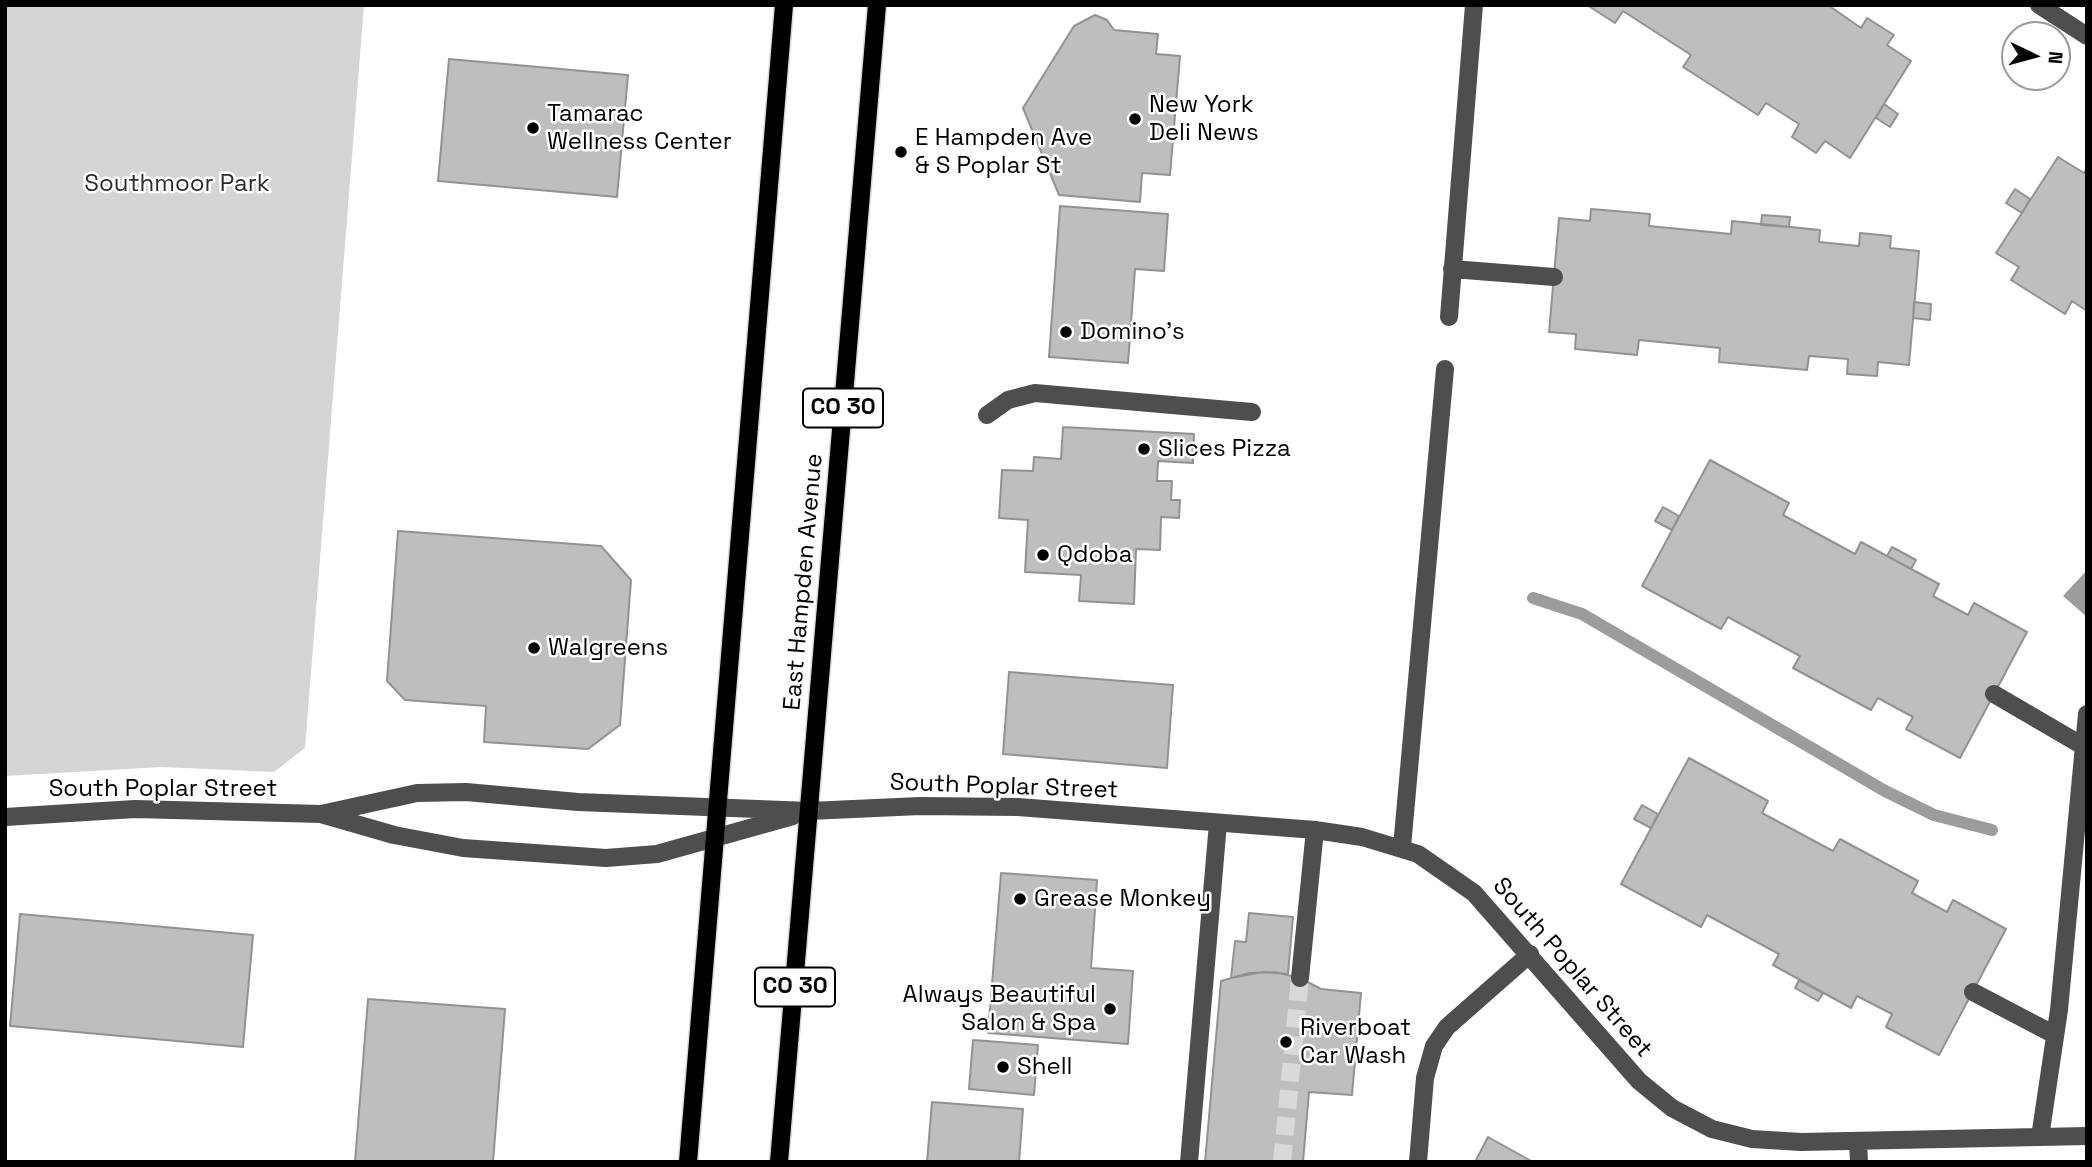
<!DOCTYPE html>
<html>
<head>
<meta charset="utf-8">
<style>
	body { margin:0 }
	#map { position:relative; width:2092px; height:1167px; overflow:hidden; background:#fff; font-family:"Space Grotesk",sans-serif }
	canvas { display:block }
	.frame { position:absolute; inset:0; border:7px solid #000; pointer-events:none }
	.north { position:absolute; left:2001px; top:21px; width:70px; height:70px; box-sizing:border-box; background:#fff; border:2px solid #999; border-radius:50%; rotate:95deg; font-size:19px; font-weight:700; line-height:28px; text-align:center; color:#000 }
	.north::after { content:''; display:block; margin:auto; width:24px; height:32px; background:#000; clip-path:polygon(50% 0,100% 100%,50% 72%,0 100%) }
</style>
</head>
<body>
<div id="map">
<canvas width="2092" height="1167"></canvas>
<div class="frame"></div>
<div class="north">N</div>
</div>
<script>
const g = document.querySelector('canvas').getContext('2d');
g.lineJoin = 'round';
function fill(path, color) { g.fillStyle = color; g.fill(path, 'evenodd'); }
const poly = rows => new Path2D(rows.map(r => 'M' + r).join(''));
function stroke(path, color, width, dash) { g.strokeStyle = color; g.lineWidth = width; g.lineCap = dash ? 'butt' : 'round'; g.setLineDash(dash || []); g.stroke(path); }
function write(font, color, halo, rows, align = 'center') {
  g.font = font + ' "Space Grotesk",sans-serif'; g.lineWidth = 5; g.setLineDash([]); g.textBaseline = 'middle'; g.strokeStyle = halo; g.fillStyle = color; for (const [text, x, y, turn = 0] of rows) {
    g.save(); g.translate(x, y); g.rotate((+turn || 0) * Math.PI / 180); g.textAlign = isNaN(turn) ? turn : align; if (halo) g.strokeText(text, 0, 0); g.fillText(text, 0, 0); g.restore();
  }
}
fill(poly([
	[5,5,364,5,305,748,274,772,162,767,5,776]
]), '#d5d5d5');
fill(poly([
	[2087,570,2087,617,2063,596]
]), '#9c9c9c');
stroke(poly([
	[1533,598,1582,614,1885,791,1934,815,1992,830]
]), '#9c9c9c', 12);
const building = poly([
	[1587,5,1828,5,1861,28,1867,18,1894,35,1887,45,1911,61,1850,158,1825,141,1816,153,1792,137,1799,124,1766,103,1758,115,1683,67,1691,55,1623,11,1615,23,1587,5],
	[1095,15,1107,20,1114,30,1158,34,1156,54,1180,56,1170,175,1142,173,1140,202,1059,195,1023,108,1074,26,1095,15],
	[449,59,628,75,617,197,438,181,449,59],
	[1884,104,1898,114,1890,127,1876,118,1884,104],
	[2058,157,2084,173,2087,168,2087,311,2072,301,2065,314,2011,280,2019,267,1996,253,2058,157],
	[2015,189,2030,199,2022,213,2006,203,2015,189],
	[1060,206,1168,214,1164,271,1135,269,1128,363,1049,357,1060,206],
	[1591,209,1650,214,1649,226,1731,234,1732,221,1820,230,1819,242,1859,246,1860,233,1891,236,1890,248,1919,251,1909,365,1878,362,1877,376,1847,374,1848,359,1809,356,1807,370,1719,362,1720,348,1639,340,1637,355,1575,349,1576,334,1549,332,1559,218,1590,221,1591,209],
	[1762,215,1790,217,1789,227,1761,225,1762,215],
	[1914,302,1931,304,1930,320,1913,318,1914,302],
	[1063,427,1194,434,1193,463,1158,461,1157,481,1172,481,1171,500,1180,500,1179,518,1161,517,1160,550,1136,549,1134,604,1079,601,1081,575,1025,572,1028,520,999,518,1002,470,1033,471,1034,457,1061,459,1063,427],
	[1710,460,1789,503,1783,515,1855,554,1861,542,1939,584,1933,596,1968,615,1974,603,2027,632,1960,758,1906,729,1913,717,1878,698,1871,710,1793,668,1800,656,1728,617,1721,629,1642,586,1710,460],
	[1663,507,1679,516,1672,530,1655,521,1663,507],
	[398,531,601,546,631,580,620,725,588,749,484,742,486,706,405,700,387,681,398,531],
	[1892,547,1916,560,1911,569,1887,556,1892,547],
	[1009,672,1173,685,1167,768,1003,754,1009,672],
	[1689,758,1768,801,1762,813,1833,851,1840,839,1918,881,1912,893,1947,912,1953,900,2006,929,1939,1055,1886,1027,1892,1014,1857,996,1851,1008,1773,965,1779,954,1707,915,1701,927,1621,884,1689,758],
	[1642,805,1658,814,1651,828,1634,819,1642,805],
	[1001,873,1097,880,1091,968,1133,971,1128,1044,988,1033,1001,873],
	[1249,913,1293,917,1288,974,1263,972,1231,978,1235,941,1246,942,1249,913],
	[20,914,253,935,243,1047,10,1026,20,914],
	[1275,972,1300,978,1321,989,1361,993,1352,1095,1309,1092,1303,1162,1205,1162,1221,981,1249,973,1275,972],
	[1799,980,1823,993,1818,1001,1795,988,1799,980],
	[368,999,505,1009,493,1162,355,1162,368,999],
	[973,1040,1038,1045,1034,1095,969,1089,973,1040],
	[932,1102,1023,1109,1019,1162,927,1162,932,1102],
	[1488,1137,1533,1162,1475,1162,1488,1137]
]);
fill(building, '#bebebe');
stroke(building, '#929292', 2);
stroke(poly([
	[1282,1162,1300,978]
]), '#d9d9d9', 18, [18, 9]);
const major = poly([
	[688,1162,784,5],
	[779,1162,877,5]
]);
stroke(major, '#dbdbdb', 21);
stroke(poly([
	[2039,5,2087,36],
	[1452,269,1554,277],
	[1449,317,1474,5],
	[987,415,1008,400,1035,393,1252,412],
	[1994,694,2083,746],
	[321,814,417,793,466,792,578,802,809,811,920,806,1018,807,1315,830,1362,837,1418,854,1474,893,1639,1081,1672,1108,1712,1129,1752,1139,1801,1142,2087,1136],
	[5,817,135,809,321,814,394,835,463,848,606,858,657,854,793,816],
	[1402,847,1445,369],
	[1300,978,1315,830],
	[1973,992,2055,1035],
	[2040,1137,2059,1010,2087,714],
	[1858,1142,1859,1162],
	[1189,1162,1218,823],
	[1418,1162,1425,1078,1434,1046,1447,1027,1530,954]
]), '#4e4e4e', 18);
stroke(major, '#000', 18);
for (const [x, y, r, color] of [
	[1135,119,7,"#000"],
	[533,128,7,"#000"],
	[901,152,7,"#000"],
	[1066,332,7,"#000"],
	[1144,449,7,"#000"],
	[1043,555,7,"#000"],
	[534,648,7,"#000"],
	[1020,899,7,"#000"],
	[1110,1009,7,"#000"],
	[1286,1042,7,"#000"],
	[1003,1067,7,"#000"]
]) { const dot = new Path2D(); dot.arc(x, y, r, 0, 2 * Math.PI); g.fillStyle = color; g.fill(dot); stroke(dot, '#fff', 2.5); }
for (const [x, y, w] of [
	[843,408,80],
	[795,987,80]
]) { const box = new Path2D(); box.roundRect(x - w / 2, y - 19.5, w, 39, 5); g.fillStyle = '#fff'; g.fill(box); stroke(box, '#000', 2); }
write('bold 23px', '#000', null, [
	["CO 30",843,408],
	["CO 30",795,987]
]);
write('24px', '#000', '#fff', [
	["New York",1149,105],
	["Deli News",1149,133],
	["Tamarac",547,114],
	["Wellness Center",547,142],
	["E Hampden Ave",915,138],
	["& S Poplar St",915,166],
	["Domino's",1080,332],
	["Slices Pizza",1158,449],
	["Qdoba",1057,555],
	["Walgreens",548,648],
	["Grease Monkey",1034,899],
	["Always Beautiful",1096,995,"right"],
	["Salon & Spa",1096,1023,"right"],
	["Riverboat",1300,1028],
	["Car Wash",1300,1056],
	["Shell",1017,1067]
], 'left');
write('24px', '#2c2c2c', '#fff', [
	["Southmoor Park",177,184]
]);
write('24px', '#000', '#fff', [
	["East Hampden Avenue",804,582,-85],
	["South Poplar Street",1004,787,2],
	["South Poplar Street",163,789],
	["South Poplar Street",1572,968,49]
]);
</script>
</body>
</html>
